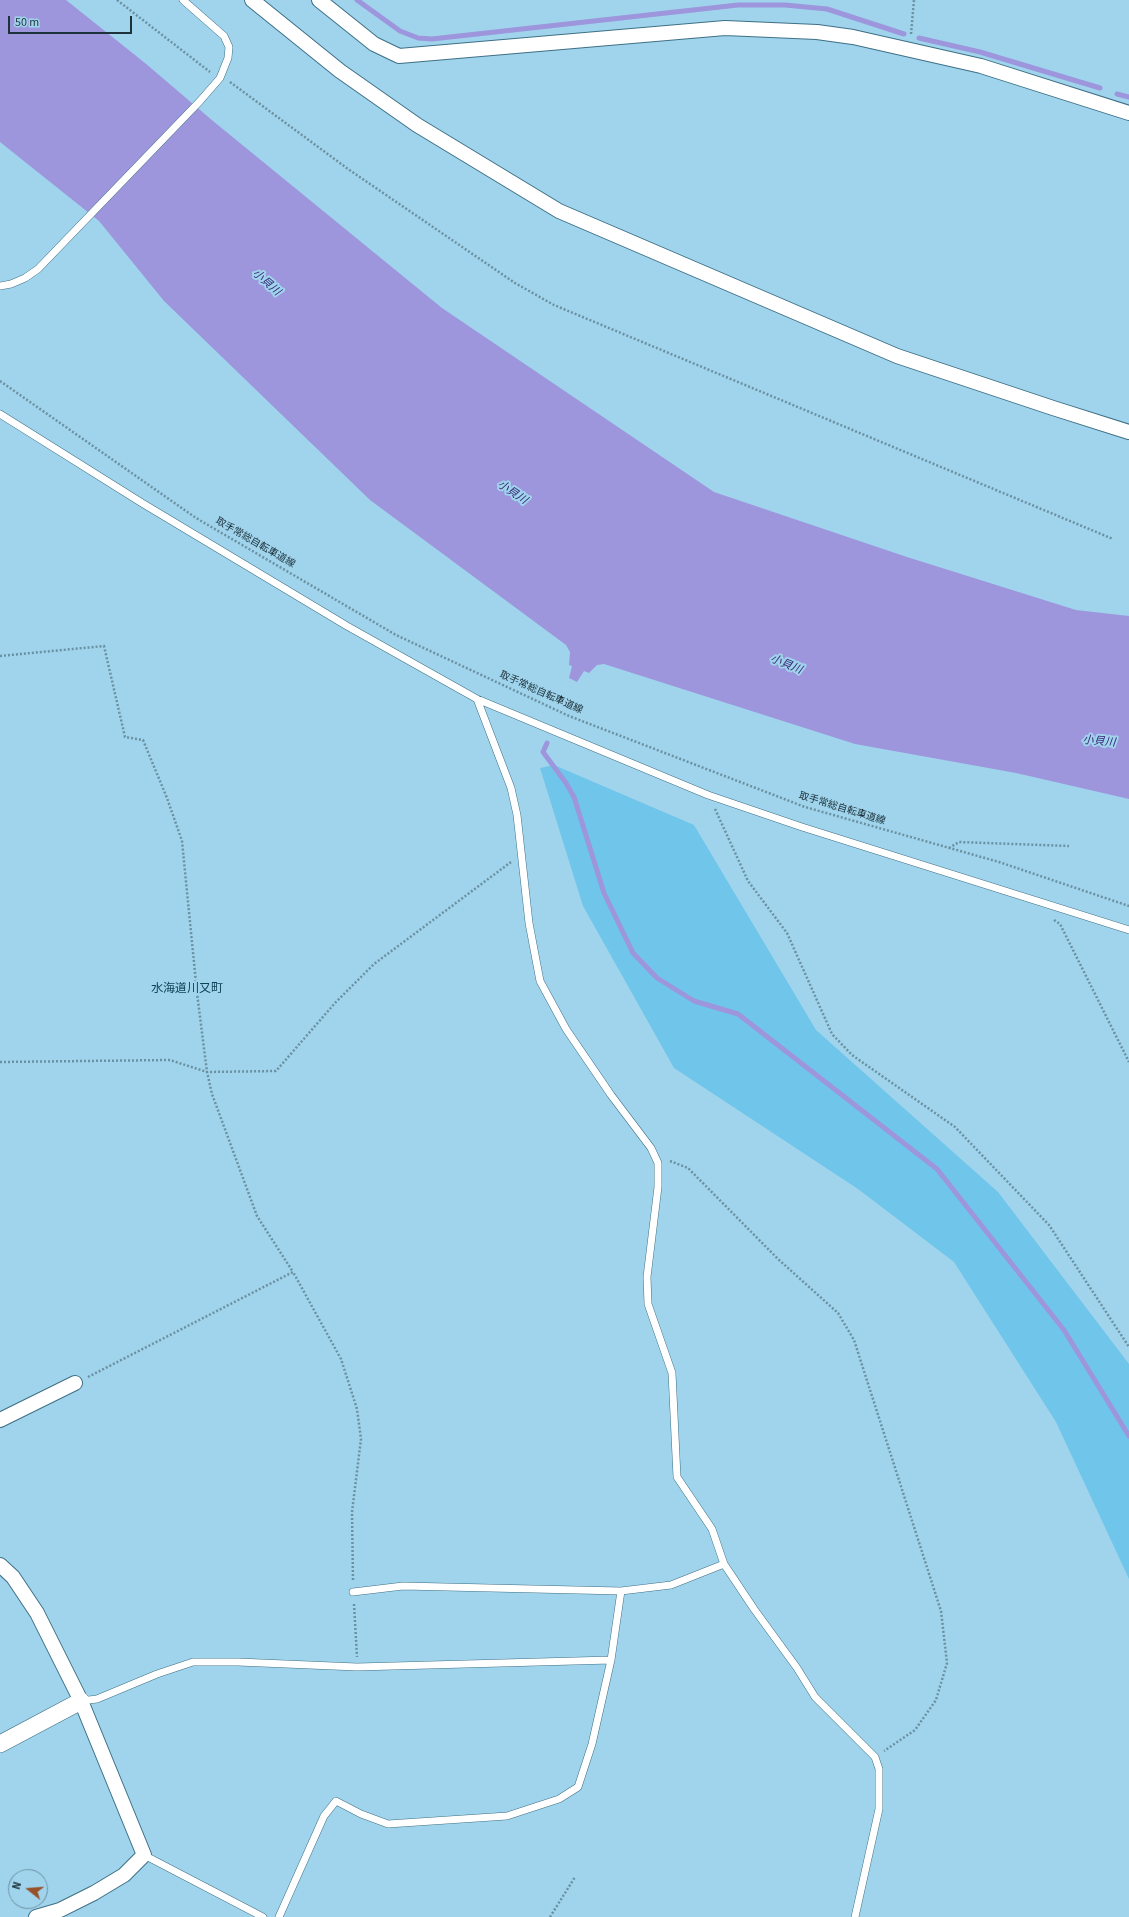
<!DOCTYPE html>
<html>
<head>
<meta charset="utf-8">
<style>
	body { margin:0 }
	#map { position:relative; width:1129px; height:1917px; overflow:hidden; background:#a0d4ec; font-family:"Source Sans 3",sans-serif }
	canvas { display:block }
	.north { position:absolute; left:8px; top:1869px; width:40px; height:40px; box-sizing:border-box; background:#a0d4ec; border:1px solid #6c93a5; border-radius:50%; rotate:287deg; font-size:11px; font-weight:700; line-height:16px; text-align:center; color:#1d323b }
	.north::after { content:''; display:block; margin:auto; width:14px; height:18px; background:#98522a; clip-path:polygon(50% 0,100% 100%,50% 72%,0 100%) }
	.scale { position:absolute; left:8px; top:16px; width:124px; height:18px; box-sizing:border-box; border:2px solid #1d323b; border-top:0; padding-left:5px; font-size:12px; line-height:14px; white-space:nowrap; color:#1d323b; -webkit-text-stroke:3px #a0d4ec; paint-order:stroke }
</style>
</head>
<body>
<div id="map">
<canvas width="1129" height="1917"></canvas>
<div class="north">N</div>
<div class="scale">50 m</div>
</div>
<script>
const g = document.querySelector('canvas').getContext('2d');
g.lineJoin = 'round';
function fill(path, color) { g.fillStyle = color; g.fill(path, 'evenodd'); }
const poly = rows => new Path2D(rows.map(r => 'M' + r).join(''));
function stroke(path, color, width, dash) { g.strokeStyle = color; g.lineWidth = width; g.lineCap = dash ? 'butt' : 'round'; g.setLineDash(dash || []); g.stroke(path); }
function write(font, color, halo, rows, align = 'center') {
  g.font = font + ' "Source Sans 3","Noto Sans JP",sans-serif'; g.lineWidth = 4; g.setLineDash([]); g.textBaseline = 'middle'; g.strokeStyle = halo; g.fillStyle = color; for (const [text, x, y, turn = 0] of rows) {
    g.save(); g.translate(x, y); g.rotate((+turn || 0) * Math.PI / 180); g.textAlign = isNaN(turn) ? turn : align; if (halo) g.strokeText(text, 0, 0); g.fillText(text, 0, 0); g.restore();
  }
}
fill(poly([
	[554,765,694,825,816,1030,998,1192,1129,1364,1129,1579,1056,1422,954,1262,858,1189,674,1068,583,906,540,768]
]), '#70c5ea');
fill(poly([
	[0,0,66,0,145,63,213,121,442,308,714,492,907,557,1076,610,1129,616,1129,799,1016,773,855,744,604,664,597,665,589,673,584,671,577,682,569,678,572,666,569,665,570,652,566,645,370,500,164,301,99,221,0,142]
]), '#9d96dd');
stroke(poly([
	[357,0,400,31,418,38,432,39,738,5,785,5,827,9,904,34],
	[919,38,980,52,1100,88],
	[1117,94,1129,97],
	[547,743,543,752,566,783,574,797,604,893,633,953,657,978,694,1001,738,1014,937,1169,1064,1330,1129,1436]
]), '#9d96dd', 5);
const service = poly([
	[0,286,11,284,25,278,38,269,200,101,220,78,228,58,229,47,224,36,183,0],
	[0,414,142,503,347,626,477,699,708,795,802,827,1129,930],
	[477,699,511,788,517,815,529,923,540,981,566,1029,611,1095,651,1148,658,1163,658,1187,647,1277,648,1304,672,1373,677,1477,712,1529,724,1564,754,1609,797,1668,815,1697,875,1757,879,1769,879,1809,855,1917],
	[353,1592,403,1586,621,1591,671,1585,724,1564],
	[81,1701,97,1699,157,1674,193,1662,238,1662,357,1667,611,1660],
	[144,1855,263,1917],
	[279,1917,324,1816,336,1801,361,1814,388,1824,507,1816,559,1799,578,1787,592,1744,611,1660,621,1591]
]);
const minor = poly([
	[252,0,340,71,417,125,559,211,897,356,1053,408,1129,432],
	[319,0,374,44,399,56,725,28,817,32,853,37,981,66,1129,113],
	[0,1420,75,1383],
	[0,1565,13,1577,37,1613,81,1701,144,1855,124,1875,94,1893,60,1910,36,1917]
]);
const tertiary = poly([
	[0,1744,81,1701]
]);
stroke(service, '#3e7086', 8);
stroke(minor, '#3e7086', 16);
stroke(tertiary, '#3e7086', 18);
stroke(poly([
	[117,0,210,72],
	[911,34,914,0],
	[230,82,348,169,515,283,554,305,1113,539],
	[0,381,196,518,396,635,569,716,805,807,999,862,1129,906],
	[0,656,104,646,125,737,143,740,167,798,182,841,197,993,207,1072,212,1094,257,1216,293,1272],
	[715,809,748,881,787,933,832,1034,852,1055,955,1127,1049,1225,1129,1347],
	[949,848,959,842,1069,846],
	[1054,920,1060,924,1129,1062],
	[0,1062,170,1060,207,1072,276,1071,335,1003,374,964,511,862],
	[670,1161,688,1168,778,1259,838,1313,854,1340,941,1611,947,1663,936,1700,915,1730,884,1751],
	[88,1377,293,1272,341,1359,357,1409,361,1439,352,1512,353,1581],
	[354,1604,357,1657],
	[550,1917,575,1877]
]), '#6a91a2', 2.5, [2, 2]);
stroke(service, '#fff', 7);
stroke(minor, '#fff', 14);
stroke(tertiary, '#fff', 17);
write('10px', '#1d323b', '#a0d4ec', [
	["取手常総自転車道線",255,543,30],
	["取手常総自転車道線",541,693,24],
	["取手常総自転車道線",842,809,17]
]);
write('italic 11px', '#372475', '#a0d4ec', [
	["小貝川",266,283,41],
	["小貝川",512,493,34],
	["小貝川",786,665,22],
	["小貝川",1099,742,5]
]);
write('12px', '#0e4458', '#a0d4ec', [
	["水海道川又町",187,989]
]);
</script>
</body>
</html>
